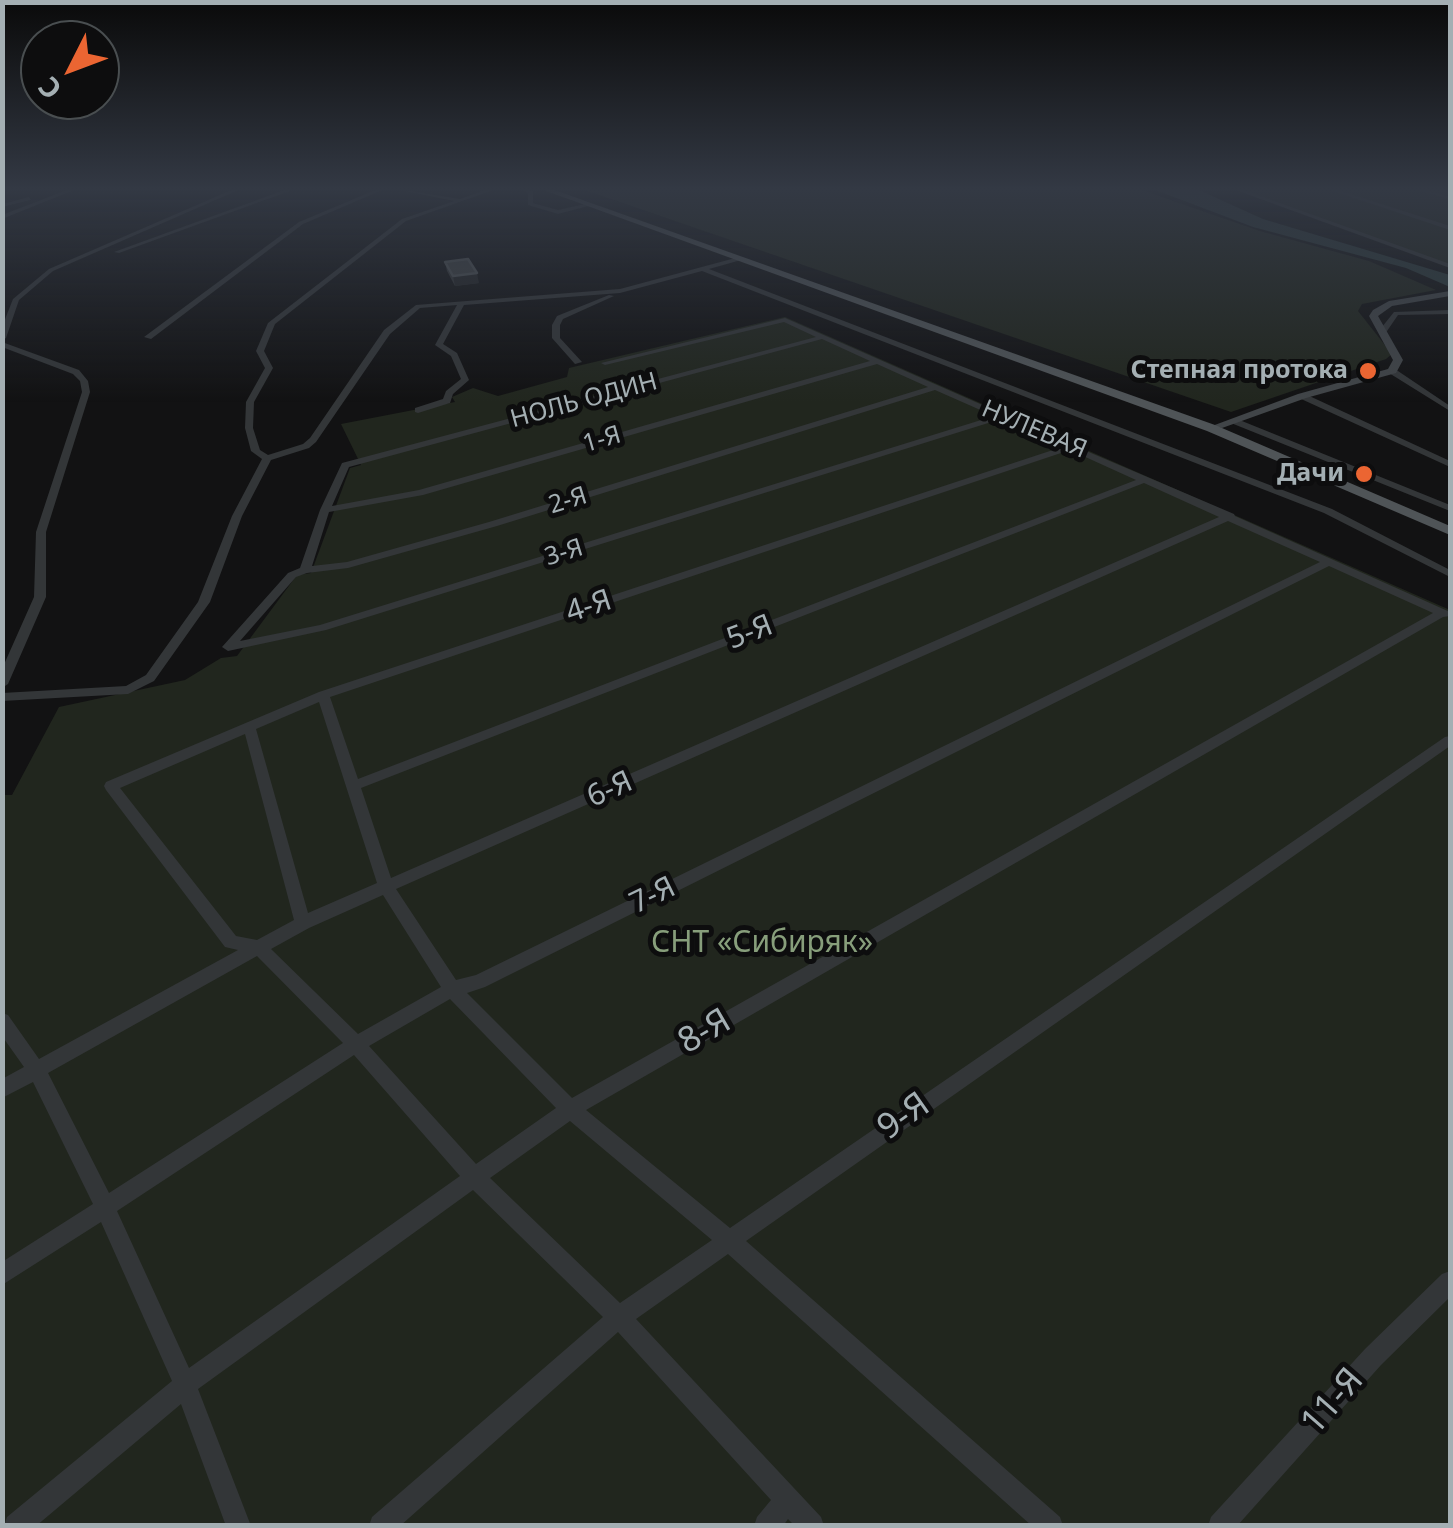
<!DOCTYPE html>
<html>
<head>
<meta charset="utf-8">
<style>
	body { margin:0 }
	#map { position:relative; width:1453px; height:1528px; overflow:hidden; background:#121213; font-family:"Noto Sans",sans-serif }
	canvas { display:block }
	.frame { position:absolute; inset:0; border:5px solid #a4afb3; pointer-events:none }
	.north { position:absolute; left:20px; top:20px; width:100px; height:100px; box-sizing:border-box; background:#0d0d0e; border:2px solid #494e50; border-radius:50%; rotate:228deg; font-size:28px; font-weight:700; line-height:40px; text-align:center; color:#a4afb3 }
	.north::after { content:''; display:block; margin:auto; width:35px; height:45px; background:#eb6532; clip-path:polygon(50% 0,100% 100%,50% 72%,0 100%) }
</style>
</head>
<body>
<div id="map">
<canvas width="1453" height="1528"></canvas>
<div class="frame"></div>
<div class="north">С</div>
</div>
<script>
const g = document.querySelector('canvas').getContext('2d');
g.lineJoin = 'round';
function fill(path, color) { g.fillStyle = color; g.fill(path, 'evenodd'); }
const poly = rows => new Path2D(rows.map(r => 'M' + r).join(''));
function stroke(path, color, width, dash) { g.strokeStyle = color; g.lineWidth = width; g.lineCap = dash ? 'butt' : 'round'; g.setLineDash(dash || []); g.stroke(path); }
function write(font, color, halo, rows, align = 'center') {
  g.font = font + ' "Noto Sans",sans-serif'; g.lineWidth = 10; g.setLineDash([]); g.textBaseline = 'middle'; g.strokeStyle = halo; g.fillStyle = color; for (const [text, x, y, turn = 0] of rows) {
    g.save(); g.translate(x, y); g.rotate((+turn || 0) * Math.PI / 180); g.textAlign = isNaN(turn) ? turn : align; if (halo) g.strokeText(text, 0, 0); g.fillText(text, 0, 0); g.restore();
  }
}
fill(poly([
	[579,188,1136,188,1260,231,1369,261,1436,290,1362,304,1358,311,1392,354,1386,359,1231,412],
	[1236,188,1450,188,1450,265,1251,194],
	[785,317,1450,610,1450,1525,3,1526,3,795,12,795,59,707,185,680,221,658,237,656,297,575,311,573,350,468,361,465,341,424,455,402,452,397,473,388,498,396,567,377,569,368]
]), '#21261e');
fill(poly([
	[1150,188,1199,190,1263,219,1450,275,1450,287,1406,268,1253,227]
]), '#2c3b3b');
fill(poly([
	[72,188,79,188,2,219,2,215,72,188],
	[236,188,243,188,53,271,19,300,6,338,2,340,2,327,13,299,49,269,236,188],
	[290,188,298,188,119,253,114,252,290,188],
	[380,188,387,188,303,224,151,339,144,337,299,222,380,188],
	[391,188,460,199,491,188,499,188,406,221,275,324,264,351,273,368,254,402,253,428,260,450,268,455,303,444,310,438,384,330,416,305,620,289,739,257,741,260,709,269,1332,509,1450,570,1450,577,1324,513,702,271,620,293,464,305,443,344,457,353,469,380,453,394,450,403,418,413,415,412,415,408,443,399,446,391,461,379,451,356,435,345,457,305,420,308,390,334,316,442,309,448,271,460,242,516,210,602,154,681,128,694,2,701,2,693,126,686,146,675,198,602,232,516,262,459,251,451,245,428,246,402,265,368,256,351,268,323,402,219,454,201,391,188],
	[520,188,533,191,533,203,558,210,589,203,592,205,558,214,528,205,528,193,520,188],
	[1230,188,1238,188,1450,264,1450,268,1230,188],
	[1324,188,1332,188,1450,226,1450,230,1324,188],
	[1410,188,1419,188,1450,197,1450,199,1410,188],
	[29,197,31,200,2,207,2,204,29,197],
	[609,295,614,296,563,319,560,325,560,338,582,362,575,364,552,338,552,325,557,316,609,295],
	[1450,310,1450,314,1398,315,1385,334,1378,332,1394,312,1450,310],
	[785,318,1071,444,1076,444,1077,447,1234,514,1235,516,1450,612,1450,616,1443,617,586,1110,730,1228,1445,737,1450,736,1450,746,746,1241,1060,1517,1063,1526,1032,1526,728,1254,636,1319,821,1517,824,1526,795,1526,788,1519,783,1526,754,1526,757,1517,771,1500,618,1332,400,1526,369,1526,372,1517,603,1317,473,1190,198,1389,251,1526,226,1526,181,1404,36,1526,4,1526,7,1517,172,1381,101,1222,2,1285,2,1262,93,1204,33,1082,2,1098,2,1079,24,1067,2,1036,2,1013,8,1015,39,1059,238,950,225,947,106,790,104,786,106,782,319,692,1062,447,1001,419,326,630,228,651,222,647,288,573,300,568,320,510,342,463,816,337,784,322,605,365,601,363,785,318],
	[822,339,870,361,419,490,332,506,349,467,822,339],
	[877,364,928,387,489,522,347,562,312,566,329,512,423,495,877,364],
	[935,390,994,416,320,625,240,641,296,577,307,573,348,568,497,526,935,390],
	[1070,450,1136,480,358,779,330,697,1070,450],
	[1144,483,1219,517,391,878,361,788,1144,483],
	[1228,521,1320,562,476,975,456,980,396,889,1228,521],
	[1329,566,1433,613,572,1098,467,993,485,987,1329,566],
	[319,702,377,883,308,913,256,729,319,702],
	[245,734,294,920,257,940,236,936,120,788,245,734],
	[383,895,441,987,358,1034,271,949,309,928,383,895],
	[257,956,343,1043,109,1193,48,1073,257,956],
	[450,999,556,1108,476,1164,369,1046,450,999],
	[354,1055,460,1176,189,1368,117,1211,354,1055],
	[570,1121,712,1240,620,1303,490,1178,570,1121],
	[2,342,79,370,88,381,90,392,46,532,46,597,8,684,2,688,2,669,34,597,36,532,82,392,80,381,73,374,2,347,2,342],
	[1389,369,1395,369,1450,406,1450,411,1389,373,1389,369],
	[1299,394,1305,394,1450,461,1450,467,1299,398,1299,394],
	[1231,419,1237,419,1450,505,1450,511,1231,423,1231,419],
	[1450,1271,1450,1297,1381,1365,1237,1526,1208,1526,1211,1517,1365,1349,1442,1274,1450,1271]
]), '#333638');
fill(poly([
	[1450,291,1450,296,1392,306,1378,316,1403,360,1396,373,1306,398,1222,428,1212,426,1298,394,1388,369,1393,360,1369,316,1373,310,1389,301,1450,291]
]), '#414548');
fill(poly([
	[538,188,549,188,1215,425,1450,526,1450,535,1207,431,538,188]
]), '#4f5457');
fill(poly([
	[445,262,479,283,455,286,447,271]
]), '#353738');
fill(poly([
	[477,273,479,283,455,286,453,276]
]), '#222324');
const building = poly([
	[468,259,477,273,453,276,445,262,468,259]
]);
fill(building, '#414445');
stroke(building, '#515557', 2.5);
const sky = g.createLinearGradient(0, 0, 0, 402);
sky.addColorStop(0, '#0a0a0a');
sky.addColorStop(0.47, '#333944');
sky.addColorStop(1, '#33394400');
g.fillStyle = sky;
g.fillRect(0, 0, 1453, 402);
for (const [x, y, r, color] of [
	[1368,371,10,"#eb6532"],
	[1364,474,10,"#eb6532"]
]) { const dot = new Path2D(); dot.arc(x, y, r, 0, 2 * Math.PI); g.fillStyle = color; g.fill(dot); stroke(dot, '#0d0d0e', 4); }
write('bold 25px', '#a4afb3', '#0d0d0e', [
	["Степная протока",1348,371],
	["Дачи",1344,474]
], 'right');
write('25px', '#a4afb3', '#0d0d0e', [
	["НОЛЬ ОДИН",584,401,-15],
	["НУЛЕВАЯ",1034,430,23],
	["1-Я",602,440,-16],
	["2-Я",568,501,-17],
	["3-Я",564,553,-17]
]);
write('30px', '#a4afb3', '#0d0d0e', [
	["4-Я",589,607,-18],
	["5-Я",750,633,-21],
	["6-Я",610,790,-24],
	["7-Я",653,896,-26]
]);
write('30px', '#879e7b', '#0d0d0e', [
	["СНТ «Сибиряк»",762,943]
]);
write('35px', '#a4afb3', '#0d0d0e', [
	["8-Я",705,1032,-30],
	["9-Я",904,1117,-35],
	["11-Я",1333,1402,-49]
]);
</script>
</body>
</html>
